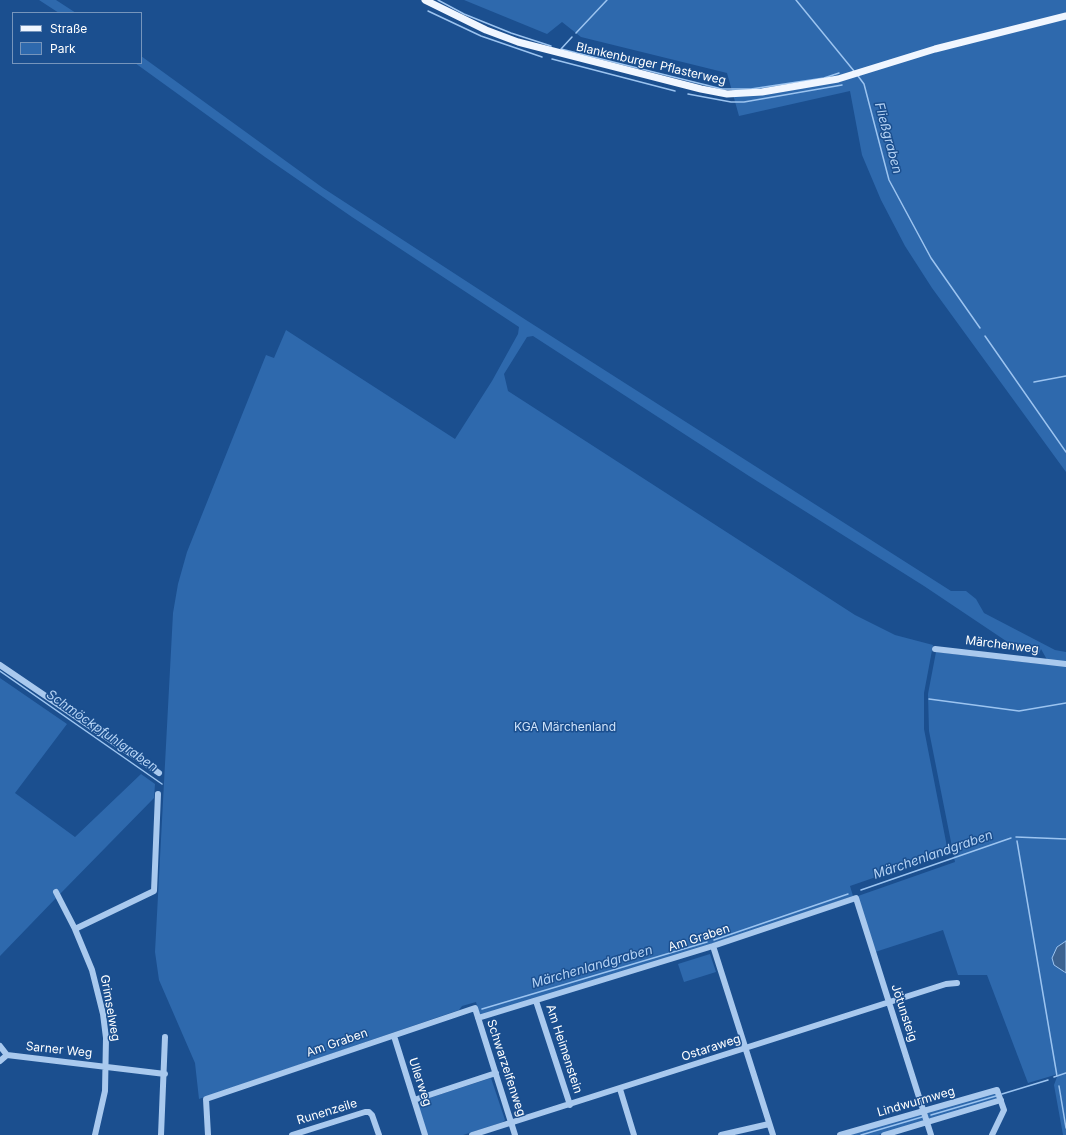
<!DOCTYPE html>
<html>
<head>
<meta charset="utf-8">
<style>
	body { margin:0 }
	#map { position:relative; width:1066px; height:1135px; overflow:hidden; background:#1b4f8f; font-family:Inter,sans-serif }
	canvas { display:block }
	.legend { position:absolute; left:12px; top:12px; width:130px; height:52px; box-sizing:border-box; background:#1b4f8f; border:1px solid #7695bc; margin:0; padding:5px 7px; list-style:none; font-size:12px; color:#fff }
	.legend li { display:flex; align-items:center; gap:8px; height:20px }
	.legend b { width:20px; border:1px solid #7695bc }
</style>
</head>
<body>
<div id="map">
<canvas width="1066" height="1135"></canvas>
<ul class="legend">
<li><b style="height:5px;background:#f0f6ff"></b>Straße</li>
<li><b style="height:11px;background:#2e69ad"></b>Park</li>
</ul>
</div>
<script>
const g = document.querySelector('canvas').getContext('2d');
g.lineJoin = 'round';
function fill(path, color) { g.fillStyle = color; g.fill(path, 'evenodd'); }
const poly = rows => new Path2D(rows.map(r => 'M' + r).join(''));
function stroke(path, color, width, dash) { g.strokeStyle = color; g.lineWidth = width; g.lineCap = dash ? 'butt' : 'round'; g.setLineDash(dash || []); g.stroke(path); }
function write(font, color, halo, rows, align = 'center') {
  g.font = font + ' Inter,sans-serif'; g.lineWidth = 3; g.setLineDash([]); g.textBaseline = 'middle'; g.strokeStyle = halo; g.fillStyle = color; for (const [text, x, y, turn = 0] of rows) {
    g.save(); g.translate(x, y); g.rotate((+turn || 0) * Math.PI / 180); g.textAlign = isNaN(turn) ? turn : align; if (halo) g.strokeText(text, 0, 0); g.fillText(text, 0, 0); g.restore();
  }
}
fill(poly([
	[39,0,56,0,76,13,59,13],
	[464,0,1066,0,1066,472,932,288,905,246,881,200,862,155,850,91,739,116,727,73,581,37,562,22,547,34],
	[141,56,323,188,526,320,951,591,966,591,976,599,984,613,1055,650,1066,652,1066,941,1057,947,1064,973,1066,973,1066,1135,1063,1135,1054,1085,1058,1074,1028,1083,987,975,958,975,943,930,875,952,858,896,955,862,929,731,928,694,936,652,1050,665,1041,649,1039,654,1021,651,924,586,749,476,533,336,527,337,504,374,508,391,855,615,895,635,933,645,924,693,924,729,948,852,850,886,853,896,714,944,480,1016,476,1002,462,1006,459,1010,199,1099,195,1063,159,980,155,952,173,613,178,584,187,552,266,355,274,358,286,330,455,439,492,381,518,334,519,327,352,217,265,157,135,63,141,63],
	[0,678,67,724,15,793,75,837,141,774,155,784,154,798,60,894,57,889,53,892,57,897,0,956],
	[710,954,716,972,684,982,678,964],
	[491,1078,505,1120,503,1122,463,1135,427,1135,418,1106,420,1101],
	[995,1092,998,1099,929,1119,927,1114,927,1112],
	[921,1114,924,1120,923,1122,878,1135,849,1135]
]), '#2e69ad');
const water = poly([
	[1066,941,1066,973,1054,965,1052,958,1057,947,1066,941]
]);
fill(water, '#3c6290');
stroke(water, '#9cc4f0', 1);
stroke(poly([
	[438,0,464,14,511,33,551,46],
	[796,0,854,71],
	[428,11,481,36,542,57],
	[576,33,607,0],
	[572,37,561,49,722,89,751,89,824,78,839,73],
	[552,59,675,91],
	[858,76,864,84,889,180,931,258,980,328],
	[688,94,731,102,744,102,842,85],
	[985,336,1066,452],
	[1034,382,1066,376],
	[0,671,162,784],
	[929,699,1019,711,1066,703],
	[1016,837,1066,839],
	[1017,841,1057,1076],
	[861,890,1011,838],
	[714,940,848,894],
	[482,1009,707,942],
	[1054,1077,1066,1073],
	[1059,1086,1066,1128],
	[1002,1094,1048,1080],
	[931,1115,996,1096],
	[861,1135,922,1117]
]), '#9cc4f0', 1.5);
stroke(poly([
	[935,649,1066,664],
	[0,665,159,773],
	[56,892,75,929,92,970,103,1014,106,1038,105,1091,95,1135],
	[75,929,154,891,158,794],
	[713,946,773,1135],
	[536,1001,570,1105],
	[478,1018,713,946,856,898,931,1135],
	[394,1036,425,1135],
	[0,1046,7,1055],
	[0,1061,7,1055,165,1074],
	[620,1089,634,1135],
	[414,1100,496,1073],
	[161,1135,165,1037],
	[208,1135,206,1099,475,1008,515,1135],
	[292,1135,365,1112,369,1112,372,1115,379,1135],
	[472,1135,946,984,957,983],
	[721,1135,769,1124],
	[840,1135,997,1090,1004,1110,992,1135],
	[884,1135,1001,1100]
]), '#a9c9ee', 6);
stroke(poly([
	[425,0,486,30,518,42,701,89,727,94,762,92,838,79,935,49,1066,16]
]), '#f0f6ff', 7);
write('12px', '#fff', '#1b4f8f', [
	["Blankenburger Pflasterweg",651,64,13],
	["Märchenweg",1002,645,7],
	["Am Graben",699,938,-18],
	["Grimselweg",110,1008,80],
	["Jötunsteig",904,1013,72],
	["Am Graben",337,1043,-19],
	["Ostaraweg",711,1048,-18],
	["Am Heimenstein",564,1049,72],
	["Sarner Weg",59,1050,6],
	["Schwarzelfenweg",506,1068,72],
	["Ullerweg",420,1082,72],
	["Lindwurmweg",916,1102,-16],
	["Runenzeile",327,1112,-17]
]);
write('12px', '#cfe3fa', '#1b4f8f', [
	["KGA Märchenland",565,727]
]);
write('italic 13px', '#b5d3f5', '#1b4f8f', [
	["Fließgraben",888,138,75],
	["Schmöckpfuhlgraben",102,731,35],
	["Märchenlandgraben",933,855,-19],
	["Märchenlandgraben",592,967,-16]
]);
</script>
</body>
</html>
